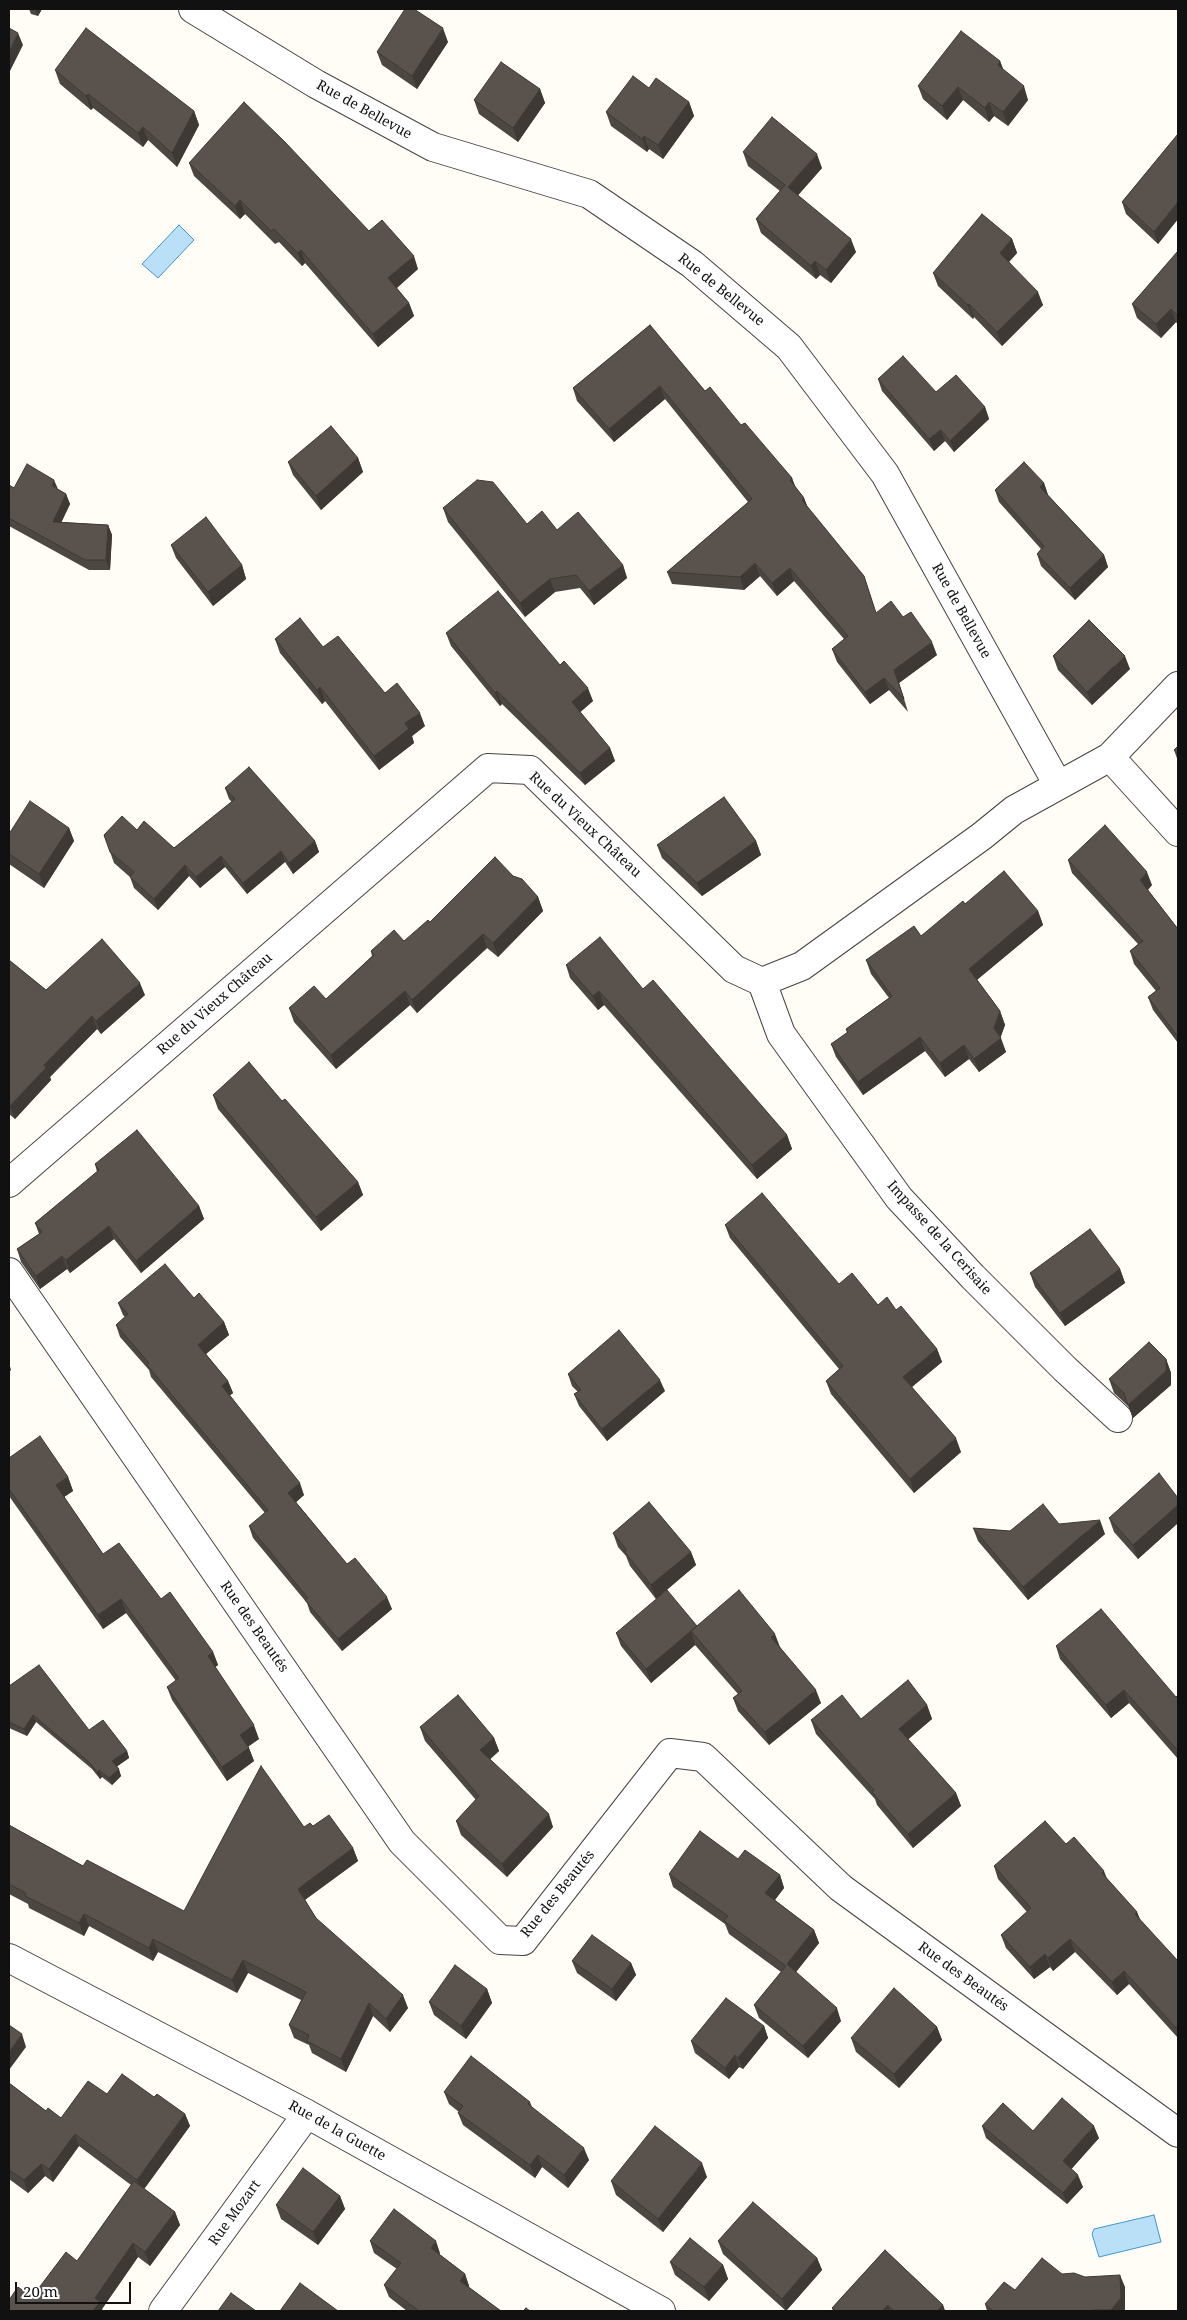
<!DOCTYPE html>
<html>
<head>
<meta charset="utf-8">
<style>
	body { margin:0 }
	#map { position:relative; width:1187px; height:2320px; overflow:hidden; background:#fffdf5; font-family:"Noto Serif",serif }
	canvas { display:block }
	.frame { position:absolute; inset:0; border:10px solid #111; pointer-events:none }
	.scale { position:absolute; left:15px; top:2282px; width:116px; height:22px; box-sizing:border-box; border:2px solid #111; border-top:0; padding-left:6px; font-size:15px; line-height:18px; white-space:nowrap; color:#111; -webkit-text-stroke:4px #fff; paint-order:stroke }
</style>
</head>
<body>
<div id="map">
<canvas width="1187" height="2320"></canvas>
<div class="frame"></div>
<div class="scale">20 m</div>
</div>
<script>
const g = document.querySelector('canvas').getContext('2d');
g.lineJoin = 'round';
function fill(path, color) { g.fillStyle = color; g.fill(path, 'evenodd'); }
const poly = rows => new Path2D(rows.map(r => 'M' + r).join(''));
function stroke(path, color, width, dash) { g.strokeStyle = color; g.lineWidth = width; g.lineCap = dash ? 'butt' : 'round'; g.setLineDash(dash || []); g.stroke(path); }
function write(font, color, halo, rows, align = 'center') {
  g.font = font + ' "Noto Serif",serif'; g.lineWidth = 5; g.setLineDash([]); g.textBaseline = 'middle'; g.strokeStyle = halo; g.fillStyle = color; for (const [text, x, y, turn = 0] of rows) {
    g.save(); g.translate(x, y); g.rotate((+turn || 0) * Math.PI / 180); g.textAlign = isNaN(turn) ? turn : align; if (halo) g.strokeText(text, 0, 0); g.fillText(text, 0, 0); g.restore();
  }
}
const water = poly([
	[179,225,194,240,158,278,142,264,179,225],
	[1154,2215,1161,2242,1099,2257,1092,2234,1094,2229,1154,2215]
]);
fill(water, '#b9e0f7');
stroke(water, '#3f96cf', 1);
const minor = poly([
	[193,9,316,84,433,147,589,194,692,264,789,347,885,474,1058,785],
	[1110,757,1178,832],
	[762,982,781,1034,899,1198,973,1277,1065,1369,1118,1418],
	[9,1183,488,768,530,770,734,969,762,982,802,966,982,836,1014,810,1110,757,1178,686],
	[9,1272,402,1842,500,1940,523,1941,670,1753,703,1757,841,1888,1178,2133],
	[9,1958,307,2114,661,2311],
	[163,2311,307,2114]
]);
stroke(minor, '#444', 30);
stroke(minor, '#fff', 28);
fill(poly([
	[29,9,42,9,38,16,31,14],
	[448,42,417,89,382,65,377,52],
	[1000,61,1003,69,1028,100,1008,126,994,116,989,122,963,100,947,120,923,99,918,86],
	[55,70,194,111,199,125,177,167,148,140,143,147,93,108,91,110,60,84],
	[649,88,689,102,694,116,663,159,649,149,647,152,611,126,606,112],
	[540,89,545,103,518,142,479,114,474,100],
	[1178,134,1178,219,1158,244,1126,214,1122,202],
	[743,152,822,168,798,195,856,252,831,283,820,275,816,279,761,233,756,219,780,191,748,166],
	[189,163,369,231,418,269,397,288,409,303,414,316,378,347,305,263,302,266,279,242,275,244,245,214,240,219,194,176],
	[1012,239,1017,253,1009,262,1043,305,1002,346,974,317,973,319,938,286,933,273],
	[1178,251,1178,325,1176,322,1161,338,1137,318,1132,304],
	[650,325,705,391,741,425,792,478,795,487,804,498,808,508,864,576,876,613,903,617,937,655,899,683,908,712,889,690,870,704,837,662,832,649,844,639,794,581,777,596,760,576,744,590,672,584,667,572,748,502,665,399,614,442,577,401,573,388],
	[878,379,985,407,989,419,954,452,945,441,934,451,882,391],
	[358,458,363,472,321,510,293,475,288,462],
	[1044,483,1048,495,1104,555,1108,567,1075,600,1041,566,1037,554,1041,549,999,502,995,490],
	[9,485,14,488,58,489,66,494,70,504,61,522,108,525,112,535,110,570,89,570,9,526],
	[443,508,527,524,557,530,623,565,627,578,594,605,580,588,555,592,525,617,448,522],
	[171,545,242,565,246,579,213,606,176,558],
	[446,633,560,665,593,701,580,712,610,748,615,761,585,785,502,704,500,706,451,646],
	[275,639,323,647,385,693,425,726,412,736,414,743,379,770,325,701,322,704,280,653],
	[1053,656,1130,669,1092,705,1058,670],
	[1178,746,1178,761,1174,750],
	[225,788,315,841,319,852,293,874,285,862,247,894,225,867,200,888,189,876,158,910,134,888,130,877,114,863,104,835,137,830,174,848,232,802,229,799],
	[69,828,74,841,44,888,9,864,9,834],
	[756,841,761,855,702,896,662,858,657,845],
	[1068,860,1152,885,1148,890,1178,929,1178,1043,1153,1010,1148,997,1156,991,1134,964,1130,951,1138,944,1072,873],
	[513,876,538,897,543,911,498,957,487,948,417,1013,410,1005,336,1069,294,1022,289,1008,326,999,372,956,371,951,404,941,430,922],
	[965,904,1038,911,1043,925,977,980,1000,1011,1005,1025,1000,1038,1006,1052,979,1072,969,1059,945,1077,925,1051,863,1095,836,1057,831,1044,847,1033,846,1029,889,998,871,974,866,960,921,936],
	[9,960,46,990,145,995,101,1034,97,1029,50,1077,51,1080,15,1119,9,1114],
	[566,965,643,989,787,1135,792,1149,757,1179,604,1005,598,1010,570,978],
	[213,1095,282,1101,358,1182,363,1195,321,1231,218,1109],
	[95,1164,199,1206,204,1219,141,1273,114,1239,70,1273,67,1269,40,1289,21,1262,17,1249,39,1234,35,1223,97,1172],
	[725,1225,878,1305,896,1310,937,1349,942,1362,912,1387,961,1452,914,1493,831,1394,826,1381,839,1369,730,1238],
	[1120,1269,1125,1283,1065,1326,1035,1287,1030,1273],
	[194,1298,224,1322,229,1335,206,1354,228,1381,233,1393,230,1395,304,1495,296,1502,347,1564,392,1609,342,1651,310,1612,307,1603,253,1538,249,1526,265,1513,151,1377,149,1370,120,1337,116,1325,125,1317,123,1315,118,1303],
	[1166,1359,1171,1373,1171,1385,1133,1418,1129,1407,1114,1393,1109,1379],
	[568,1374,665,1391,607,1441,579,1406,574,1394,578,1392,572,1386],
	[9,1458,68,1477,73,1491,64,1497,103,1554,161,1599,213,1652,218,1665,215,1667,259,1739,248,1746,254,1761,227,1781,172,1700,167,1687,176,1681,126,1613,103,1629,9,1496],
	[1178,1498,1178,1523,1138,1559,1114,1532,1109,1518],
	[973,1528,1010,1531,1105,1534,1028,1600,978,1541],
	[613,1533,691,1552,696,1565,656,1599,630,1566,626,1556,618,1547],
	[697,1626,780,1647,821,1703,769,1745,738,1711,733,1698,738,1694,695,1645,651,1683,621,1646,616,1633],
	[1056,1646,1176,1697,1178,1695,1178,1759,1129,1703,1111,1718,1060,1659],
	[9,1686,127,1751,129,1758,117,1766,121,1776,112,1785,102,1777,100,1779,92,1769,36,1722,27,1736,9,1728],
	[927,1705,932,1719,908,1739,956,1793,961,1806,913,1848,877,1805,875,1799,816,1734,811,1720,861,1719],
	[420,1727,494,1738,499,1751,490,1759,553,1827,507,1877,461,1835,456,1821,476,1800,425,1741],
	[9,1825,83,1866,184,1911,304,1827,313,1826,353,1848,358,1861,305,1900,316,1918,408,2008,390,2032,373,2016,346,2072,312,2053,309,2045,294,2038,289,2025,301,2000,248,1973,237,1993,158,1952,153,1961,89,1926,84,1936,29,1908,28,1904,9,1894],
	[1066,1844,1107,1879,1137,1912,1140,1920,1178,1961,1178,2038,1129,1984,1117,1995,1075,1952,1053,1971,1050,1967,1034,1979,1006,1948,1001,1935,1027,1912,998,1879,994,1866],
	[738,1859,780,1875,784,1888,775,1900,814,1930,819,1943,796,1972,841,2021,808,2058,759,2018,754,2005,781,1972,729,1934,725,1924,673,1887,669,1874],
	[572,1961,631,1963,636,1975,616,2001,577,1973],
	[487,1989,492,2003,466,2039,434,2015,429,2002],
	[764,2026,768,2038,743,2069,739,2067,729,2079,695,2053,691,2041],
	[937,2027,942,2040,899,2088,856,2052,851,2038],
	[9,2083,46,2111,61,2118,107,2094,154,2097,185,2114,190,2126,144,2189,175,2212,180,2225,150,2266,138,2257,102,2309,32,2297,77,2261,131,2185,79,2146,53,2182,45,2176,28,2193,9,2179],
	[444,2092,530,2102,532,2107,589,2160,568,2188,542,2167,535,2178,463,2125,458,2113,459,2112,449,2104],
	[982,2126,1099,2138,1071,2169,1083,2187,1067,2204,986,2138],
	[707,2177,663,2232,616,2195,611,2181],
	[340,2196,345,2209,318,2245,281,2219,276,2205],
	[370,2241,440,2253,439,2254,465,2274,469,2286,469,2287,501,2311,407,2311,389,2297,384,2285,397,2269,374,2253],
	[718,2241,817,2258,822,2270,786,2311,723,2254],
	[885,2250,943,2305,945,2311,833,2311,832,2308],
	[670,2262,723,2265,728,2279,709,2301,675,2275],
	[1062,2274,1085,2277,1125,2287,1125,2311,987,2311,985,2304,1015,2290]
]), '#4d4742');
fill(poly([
	[35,9,42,9,38,16],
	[443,28,448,42,417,89,412,76],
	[18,33,23,45,9,73,9,52],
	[1000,61,1005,74,998,65],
	[1024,86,1028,100,1008,126,1003,112],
	[958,87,963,100,947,120,942,106],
	[540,89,545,103,518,142,513,128],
	[88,94,93,108,91,110,86,96],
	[689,102,694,116,663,159,658,145],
	[989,102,994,116,989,122,985,108],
	[194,111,199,125,177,167,172,153],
	[143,127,148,140,143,147,138,133],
	[644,136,649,149,647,152,642,139],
	[817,154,822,168,793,201,788,187],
	[240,200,245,214,240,219,235,206],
	[1178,202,1178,219,1158,244,1154,232],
	[851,239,856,252,831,283,826,270],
	[1012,239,1017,253,1005,266,1000,253],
	[301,250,305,263,302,266,298,253],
	[414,256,418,269,393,291,388,278],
	[815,261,820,275,816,279,811,266],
	[1038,292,1043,305,1002,346,997,332],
	[409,303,414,316,378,347,373,334],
	[969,304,974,317,973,319,968,305],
	[1171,309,1176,322,1161,338,1156,324],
	[660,386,665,399,614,442,609,429],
	[985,407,989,419,954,452,950,441],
	[941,430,945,441,934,451,929,439],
	[358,458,363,472,321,510,316,496],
	[792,478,797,491,790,480],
	[54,480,58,489,52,486],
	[1044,483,1048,495,1045,499,1040,487],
	[66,494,70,504,57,532,53,522],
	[804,498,809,511,802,500],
	[108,525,112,535,110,570,106,560],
	[1104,555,1108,567,1075,600,1070,588],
	[755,563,760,576,744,590,740,577],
	[242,565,246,579,213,606,208,592],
	[623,565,627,578,594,605,589,591],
	[790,568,794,581,777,596,772,583],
	[550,579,555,592,525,617,520,603],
	[932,642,937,655,899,683,908,712,894,670],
	[1125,656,1130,669,1092,705,1087,692],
	[884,678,889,690,870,704,865,692],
	[320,687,325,701,322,704,317,690],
	[588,688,593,701,577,715,572,702],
	[497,691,502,704,500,706,495,693],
	[420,713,425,726,412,736,414,743,379,770,374,756,405,723],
	[610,748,615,761,585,785,580,773],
	[69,828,74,841,44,888,39,874],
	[315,841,319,852,293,874,289,863],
	[756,841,761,855,702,896,697,883],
	[281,851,285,862,247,894,243,883],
	[221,856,225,867,200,888,196,877],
	[185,865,189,876,158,910,154,899],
	[1147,872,1152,885,1144,893,1140,880],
	[538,897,543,911,498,957,493,943],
	[1038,911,1043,925,974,982,969,969],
	[483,934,487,948,417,1013,412,1000],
	[140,983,145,995,101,1034,96,1021],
	[405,991,410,1005,336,1069,331,1055],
	[599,991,604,1005,598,1010,593,996],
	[1000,1011,1005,1025,1000,1039,1001,1038,1006,1052,979,1072,974,1059,994,1028],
	[92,1016,97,1029,50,1077,51,1080,15,1119,10,1106,44,1065],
	[920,1037,925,1051,863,1095,858,1082],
	[964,1045,969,1059,945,1077,940,1063],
	[787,1135,792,1149,757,1179,752,1165],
	[358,1182,363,1195,321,1231,316,1217],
	[199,1206,204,1219,141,1273,136,1261],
	[109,1226,114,1239,70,1273,66,1260],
	[62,1256,67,1269,40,1289,36,1276],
	[1120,1269,1125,1283,1065,1326,1060,1313],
	[224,1322,229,1335,202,1357,198,1345],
	[937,1349,942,1362,908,1390,903,1377],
	[1166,1359,1171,1373,1171,1385,1133,1418,1128,1405],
	[9,1363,11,1370,9,1372],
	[660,1380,665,1391,607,1441,602,1429],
	[228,1381,233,1393,227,1398,222,1386],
	[956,1438,961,1452,914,1493,910,1479],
	[68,1477,73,1491,61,1499,56,1485],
	[300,1483,304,1495,293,1505,288,1493],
	[1178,1505,1178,1523,1138,1559,1133,1545],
	[1100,1520,1105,1534,1028,1600,1023,1587],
	[691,1552,696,1565,656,1599,651,1585],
	[387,1597,392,1609,342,1651,338,1639],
	[121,1599,126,1613,103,1629,98,1615],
	[697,1626,691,1631,695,1645,651,1683,646,1669],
	[775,1634,780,1647,776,1650,771,1637],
	[213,1652,218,1665,213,1669,208,1656],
	[816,1690,821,1703,769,1745,765,1732],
	[1124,1690,1129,1703,1111,1718,1106,1705],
	[927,1705,932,1719,904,1743,899,1729],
	[33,1715,36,1722,27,1736,24,1729],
	[254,1725,259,1739,245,1749,240,1735],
	[494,1738,499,1751,485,1764,480,1750],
	[249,1748,254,1761,227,1781,222,1767],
	[127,1751,129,1758,115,1768,112,1761],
	[119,1769,121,1776,112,1785,109,1778],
	[99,1770,102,1777,100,1779,97,1772],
	[956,1793,961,1806,913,1848,908,1834],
	[549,1814,553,1827,507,1877,502,1864],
	[353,1848,358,1861,303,1901,298,1889],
	[1104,1871,1109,1884,1102,1873],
	[780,1875,784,1888,770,1906,765,1893],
	[1137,1912,1142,1924,1135,1914],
	[84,1914,89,1926,84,1936,79,1923],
	[814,1930,819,1943,792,1977,787,1964],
	[153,1939,158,1952,153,1961,149,1948],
	[1070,1939,1075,1952,1053,1971,1048,1958],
	[1045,1954,1050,1967,1034,1979,1030,1967],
	[243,1960,248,1973,237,1993,232,1980],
	[631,1963,636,1975,616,2001,612,1989],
	[1124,1971,1129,1984,1117,1995,1112,1982],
	[487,1989,492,2003,466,2039,461,2026],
	[403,1995,408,2008,390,2032,386,2019],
	[369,2003,373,2016,346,2072,341,2059],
	[837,2008,841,2021,808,2058,803,2046],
	[764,2026,768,2038,743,2069,738,2058],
	[937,2027,942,2040,899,2088,894,2074],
	[22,2034,26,2047,9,2070,9,2052],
	[735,2055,739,2067,729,2079,725,2068],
	[185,2114,190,2126,142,2192,137,2180],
	[1094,2126,1099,2138,1068,2173,1063,2161],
	[75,2134,79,2146,53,2182,49,2169],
	[584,2148,589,2160,568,2188,564,2175],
	[538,2155,542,2167,535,2178,530,2165],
	[702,2163,707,2177,663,2232,658,2219],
	[41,2164,45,2176,28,2193,24,2180],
	[1078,2175,1083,2187,1067,2204,1063,2193],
	[340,2196,345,2209,318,2245,313,2232],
	[175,2212,180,2225,150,2266,145,2252],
	[436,2241,440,2253,435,2260,431,2248],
	[133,2243,138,2257,102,2309,103,2311,93,2311,95,2298],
	[817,2258,822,2270,786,2311,782,2299],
	[723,2265,728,2279,709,2301,704,2287],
	[465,2274,469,2286,465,2293,460,2281],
	[1120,2275,1125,2287,1125,2311,1111,2311,1111,2310],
	[888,2305,890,2311,882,2311],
	[943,2305,945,2311,937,2311]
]), '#3f3936');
const building = poly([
	[405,9,414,9,443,28,412,76,377,52,405,9],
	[9,28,18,33,9,52,9,28],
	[86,28,194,111,172,153,143,127,138,133,88,94,86,96,55,70,86,28],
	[961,31,1000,61,998,65,1024,86,1003,112,989,102,985,108,958,87,942,106,918,86,961,31],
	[501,62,540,89,513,128,474,100,501,62],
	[633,76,649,88,656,78,689,102,658,145,644,136,642,139,606,112,633,76],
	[244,102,285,142,369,231,382,220,414,256,388,278,409,303,373,334,301,250,298,253,274,229,271,231,240,200,235,206,189,163,244,102],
	[772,117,817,154,788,187,851,239,826,270,815,261,811,266,756,219,785,185,743,152,772,117],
	[1178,134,1178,202,1154,232,1122,202,1178,134],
	[982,214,1012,239,1000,253,1038,292,997,332,969,304,968,305,933,273,982,214],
	[1178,251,1178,316,1171,309,1156,324,1132,304,1178,251],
	[650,325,705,391,710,387,741,425,745,423,792,478,790,480,804,498,802,500,864,576,876,613,891,601,903,617,911,612,932,642,894,670,904,699,884,678,865,692,832,649,848,636,790,568,772,583,755,563,740,577,667,572,752,499,660,386,609,429,573,388,650,325],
	[903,356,936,392,956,375,985,407,950,441,941,430,929,439,878,379,903,356],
	[331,426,358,458,316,496,288,462,331,426],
	[1024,462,1044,483,1040,487,1104,555,1070,588,1037,554,1044,546,995,490,1024,462],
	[27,464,54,480,52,486,66,494,53,522,108,525,106,560,85,560,9,518,9,485,14,488,27,464],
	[477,480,493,482,527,524,542,511,557,530,578,512,623,565,589,591,576,575,550,579,520,603,443,508,477,480],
	[206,517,242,565,208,592,171,545,206,517],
	[498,591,560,665,564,661,588,688,572,702,610,748,580,773,497,691,495,693,446,633,498,591],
	[300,618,323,647,338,636,385,693,397,683,420,713,405,723,409,729,374,756,320,687,317,690,275,639,300,618],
	[1089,620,1125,656,1087,692,1053,656,1089,620],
	[1178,746,1178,754,1174,750,1178,746],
	[249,767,315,841,289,863,281,851,243,883,221,856,196,877,185,865,154,899,130,877,134,872,110,852,104,835,122,816,137,830,144,821,174,848,235,799,225,788,249,767],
	[724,797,756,841,697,883,657,845,724,797],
	[30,801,69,828,39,874,9,854,9,834,30,801],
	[1105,825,1147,872,1140,880,1178,929,1178,1037,1148,997,1160,988,1130,951,1143,941,1068,860,1105,825],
	[495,857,513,876,522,879,538,897,493,943,483,934,412,1000,405,991,331,1055,289,1008,314,986,326,999,374,955,371,951,394,930,404,941,428,920,430,922,495,857],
	[1004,871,1038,911,969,969,1000,1011,994,1028,1001,1038,974,1059,964,1045,940,1063,920,1037,858,1082,831,1044,848,1032,846,1029,892,996,866,960,914,926,921,936,963,901,965,904,1004,871],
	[600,937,643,989,653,980,787,1135,752,1165,599,991,593,996,566,965,600,937],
	[102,939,140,983,96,1021,92,1016,44,1065,46,1068,10,1106,9,1105,9,960,46,990,102,939],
	[249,1062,282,1101,285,1099,358,1182,316,1217,213,1095,249,1062],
	[137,1130,199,1206,136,1261,109,1226,66,1260,62,1256,36,1276,17,1249,42,1232,35,1223,99,1170,95,1164,137,1130],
	[762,1193,839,1284,852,1273,878,1305,887,1297,896,1310,901,1306,937,1349,903,1377,956,1438,910,1479,826,1381,843,1366,725,1225,762,1193],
	[1090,1229,1120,1269,1060,1313,1030,1273,1090,1229],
	[165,1264,194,1298,199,1293,224,1322,198,1345,228,1381,222,1386,300,1483,288,1493,347,1564,355,1558,387,1597,338,1639,305,1600,308,1598,249,1526,268,1510,147,1365,149,1363,116,1325,128,1314,118,1303,165,1264],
	[619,1330,660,1380,602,1429,574,1394,581,1390,568,1374,619,1330],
	[1149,1342,1166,1359,1166,1371,1128,1405,1124,1393,1109,1379,1149,1342],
	[40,1436,68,1477,56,1485,103,1554,119,1543,161,1599,170,1592,213,1652,208,1656,254,1725,240,1735,249,1748,222,1767,167,1687,179,1678,121,1599,98,1615,9,1489,9,1458,40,1436],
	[1159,1473,1178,1498,1178,1505,1133,1545,1109,1518,1159,1473],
	[649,1502,691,1552,651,1585,625,1552,626,1549,613,1533,649,1502],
	[1043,1504,1059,1524,1100,1520,1023,1587,973,1528,1010,1531,1043,1504],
	[667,1590,697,1626,646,1669,616,1633,667,1590],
	[739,1590,775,1634,771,1637,816,1690,765,1732,733,1698,742,1691,691,1631,739,1590],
	[1101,1609,1176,1697,1178,1695,1178,1751,1124,1690,1106,1705,1056,1646,1101,1609],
	[39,1665,89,1730,103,1720,127,1751,112,1761,119,1769,109,1778,99,1770,97,1772,89,1762,33,1715,24,1729,9,1722,9,1686,39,1665],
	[908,1680,927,1705,899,1729,956,1793,908,1834,872,1792,874,1790,811,1720,842,1695,861,1719,908,1680],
	[458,1695,494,1738,480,1750,549,1814,502,1864,456,1821,479,1796,420,1727,458,1695],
	[261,1766,304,1827,310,1823,313,1826,329,1815,353,1848,298,1889,316,1918,403,1995,386,2019,369,2003,341,2059,307,2041,309,2035,289,2025,306,1992,243,1960,232,1980,153,1939,149,1948,84,1914,79,1923,25,1896,26,1893,9,1884,9,1825,83,1866,87,1860,184,1911,261,1766],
	[1045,1821,1066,1844,1074,1837,1104,1871,1102,1873,1137,1912,1135,1914,1178,1961,1178,2030,1124,1971,1112,1982,1070,1939,1048,1958,1045,1954,1030,1967,1001,1935,1031,1908,994,1866,1045,1821],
	[700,1831,738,1859,745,1850,780,1875,765,1893,814,1930,787,1964,837,2008,803,2046,754,2005,786,1966,724,1921,728,1916,669,1874,700,1831],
	[592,1935,631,1963,612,1989,572,1961,592,1935],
	[455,1965,487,1989,461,2026,429,2002,455,1965],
	[894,1988,937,2027,894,2074,851,2038,894,1988],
	[726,1998,764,2026,738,2058,735,2055,725,2068,691,2041,726,1998],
	[9,2025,22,2034,9,2052,9,2025],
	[471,2056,530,2102,528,2104,584,2148,564,2175,538,2155,530,2165,458,2113,463,2106,444,2092,471,2056],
	[122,2074,154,2097,157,2094,185,2114,137,2180,75,2134,49,2169,41,2164,24,2180,9,2170,9,2083,46,2111,48,2108,61,2118,88,2081,107,2094,122,2074],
	[1062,2098,1094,2126,1063,2161,1078,2175,1063,2193,982,2126,1003,2103,1033,2131,1062,2098],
	[655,2126,702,2163,658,2219,611,2181,655,2126],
	[303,2168,340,2196,313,2232,276,2205,303,2168],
	[134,2181,175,2212,145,2252,133,2243,95,2298,100,2302,93,2311,9,2311,9,2300,18,2287,32,2297,66,2252,77,2261,134,2181],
	[753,2202,817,2258,782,2299,718,2241,753,2202],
	[394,2209,436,2241,431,2248,465,2274,460,2281,501,2311,419,2311,384,2285,401,2263,370,2241,394,2209],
	[690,2238,723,2265,704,2287,670,2262,690,2238],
	[885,2250,943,2305,937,2311,894,2311,888,2305,882,2311,836,2311,832,2308,885,2250],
	[1042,2258,1062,2274,1074,2273,1085,2277,1120,2275,1121,2298,1111,2310,1092,2310,1091,2311,993,2311,985,2304,1004,2282,1015,2290,1042,2258],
	[300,2283,338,2311,280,2311,300,2283],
	[231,2293,256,2311,218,2311,231,2293],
	[526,2308,530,2311,523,2311,526,2308]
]);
fill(building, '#5a524d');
stroke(building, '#3f3936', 1);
write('14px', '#111', '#fff', [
	["Rue de Bellevue",364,110,29],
	["Rue de Bellevue",721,290,39],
	["Rue de Bellevue",961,611,61],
	["Rue du Vieux Château",585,825,43],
	["Rue du Vieux Château",215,1004,-41],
	["Impasse de la Cerisaie",939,1238,48],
	["Rue des Beautés",254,1627,55],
	["Rue des Beautés",558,1894,-51],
	["Rue des Beautés",963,1977,36],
	["Rue de la Guette",337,2131,29],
	["Rue Mozart",235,2213,-54]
]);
</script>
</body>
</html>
